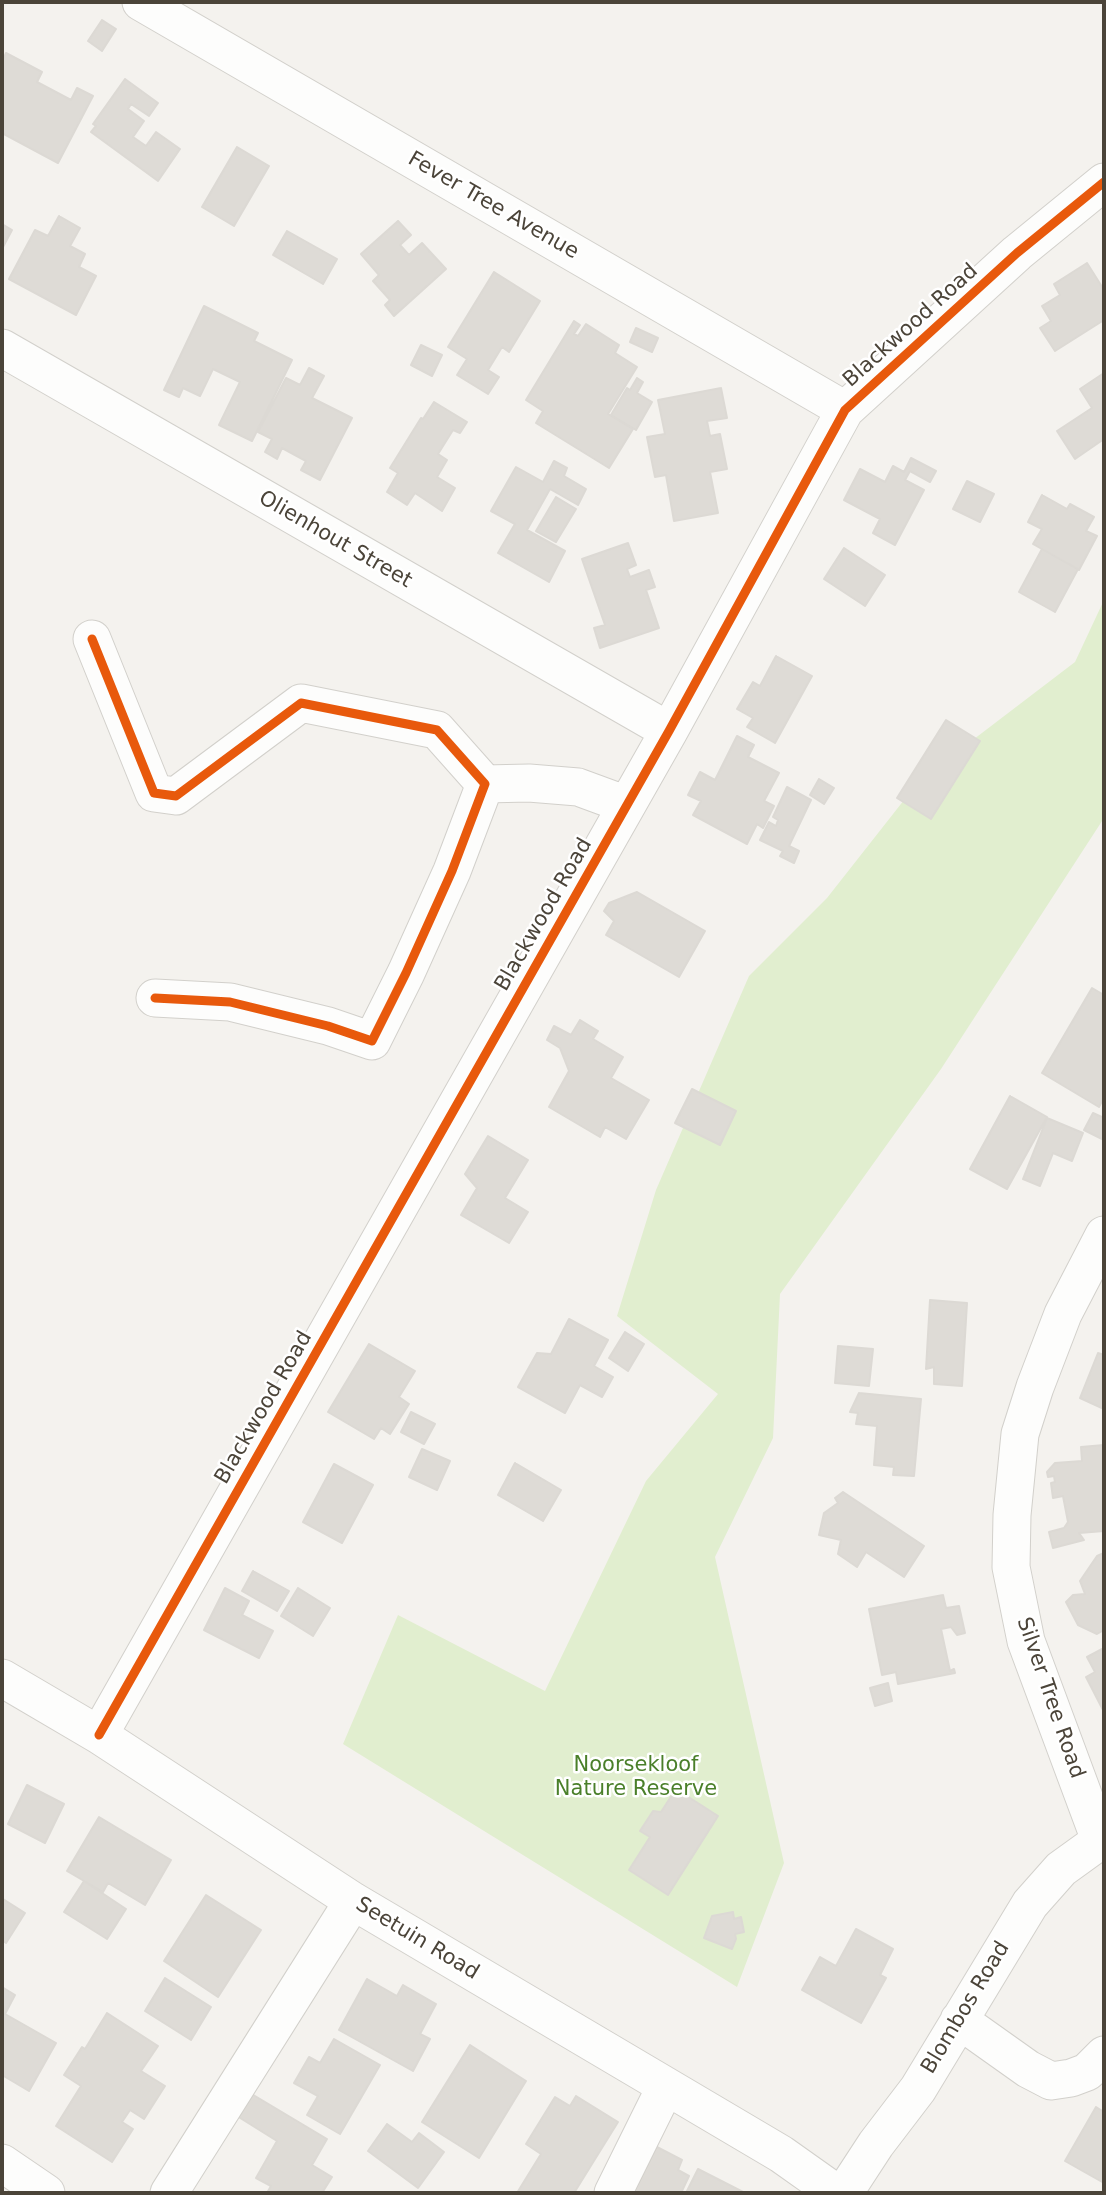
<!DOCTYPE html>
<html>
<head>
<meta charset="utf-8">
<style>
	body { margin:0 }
	#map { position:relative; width:1106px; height:2195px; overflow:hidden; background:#f4f2ee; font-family:"DejaVu Sans",sans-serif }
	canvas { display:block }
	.frame { position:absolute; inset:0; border:4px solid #4b4439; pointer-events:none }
</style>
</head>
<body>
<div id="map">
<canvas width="1106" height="2195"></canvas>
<div class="frame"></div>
</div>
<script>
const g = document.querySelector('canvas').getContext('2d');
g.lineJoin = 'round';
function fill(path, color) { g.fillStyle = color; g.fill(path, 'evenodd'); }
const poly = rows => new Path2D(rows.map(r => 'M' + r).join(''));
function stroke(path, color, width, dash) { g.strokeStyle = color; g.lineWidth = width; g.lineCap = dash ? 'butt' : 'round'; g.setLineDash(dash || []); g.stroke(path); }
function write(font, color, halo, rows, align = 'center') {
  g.font = font + ' "DejaVu Sans",sans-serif'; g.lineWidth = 5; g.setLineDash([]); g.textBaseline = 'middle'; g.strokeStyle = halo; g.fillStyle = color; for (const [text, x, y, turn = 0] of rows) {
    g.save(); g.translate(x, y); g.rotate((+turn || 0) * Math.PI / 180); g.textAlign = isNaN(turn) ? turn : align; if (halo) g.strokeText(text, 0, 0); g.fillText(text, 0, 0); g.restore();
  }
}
fill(poly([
	[1104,600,1104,818,941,1069,780,1294,773,1438,715,1557,784,1863,737,1987,343,1744,398,1615,545,1691,646,1481,718,1394,617,1316,656,1190,749,976,827,898,919,781,1075,662]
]), '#e1eecf');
const building = poly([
	[102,20,116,29,102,51,88,41,102,20],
	[6,53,42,72,37,82,71,100,77,88,93,96,58,163,2,133,2,62,6,53],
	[125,79,158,103,149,116,131,104,128,109,144,121,133,137,146,146,156,132,180,149,158,181,91,132,96,126,93,124,125,79],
	[237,147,269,166,234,226,202,207,237,147],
	[59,216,80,228,70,246,85,254,79,267,96,276,76,315,9,279,35,230,48,236,59,216],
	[398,221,411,235,400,245,409,255,422,243,446,269,394,316,385,305,390,300,373,281,379,275,361,254,398,221],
	[2,224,12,230,2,249,2,224],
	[287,231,337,259,323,284,273,255,287,231],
	[1087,263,1104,290,1104,320,1055,351,1040,328,1051,321,1042,306,1060,295,1054,284,1087,263],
	[494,272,540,301,509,352,502,347,488,370,499,377,488,394,457,375,467,359,448,347,494,272],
	[204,306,258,333,254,341,292,360,252,441,219,425,240,382,213,369,200,396,183,388,179,397,164,390,204,306],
	[574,321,580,325,574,334,578,336,586,324,619,345,615,353,637,367,608,414,633,429,609,468,536,423,543,411,526,400,574,321],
	[636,328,658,338,652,352,630,342,636,328],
	[421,345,442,355,432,376,411,365,421,345],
	[309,368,324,376,312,398,352,418,320,480,301,470,306,461,282,448,277,459,265,452,272,439,258,432,286,378,300,385,309,368],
	[1104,373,1104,439,1075,459,1057,431,1092,408,1080,389,1104,373],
	[637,378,643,382,637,393,652,402,636,430,611,415,627,388,630,390,637,378],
	[721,388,727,418,707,421,710,436,720,434,727,469,710,472,718,513,674,521,666,475,655,477,647,437,665,434,658,400,721,388],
	[434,402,467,422,460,433,453,430,438,454,447,460,437,477,455,488,442,511,415,493,407,505,387,492,398,473,390,468,421,418,423,419,434,402],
	[911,458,936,471,930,482,910,471,905,480,924,490,895,545,873,533,880,519,844,500,860,469,885,482,893,466,904,472,911,458],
	[554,461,567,468,564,476,586,489,578,505,550,489,527,530,565,551,549,582,498,553,515,524,491,511,516,467,543,482,554,461],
	[967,481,994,494,980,522,953,509,967,481],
	[1042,495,1067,509,1070,504,1094,517,1086,531,1097,536,1079,570,1033,544,1042,529,1028,522,1042,495],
	[556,497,576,509,556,542,536,531,556,497],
	[628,543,636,565,627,569,630,577,649,570,655,587,646,590,659,628,600,648,594,628,605,625,582,559,628,543],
	[844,548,885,575,865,606,824,579,844,548],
	[1042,549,1078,569,1055,612,1019,592,1042,549],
	[776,656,812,676,775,743,747,727,753,718,737,709,753,682,760,686,776,656],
	[946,720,980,741,931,819,897,798,946,720],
	[737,736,754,745,748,757,779,773,764,801,774,806,763,828,757,824,747,844,693,815,701,801,688,795,700,772,715,780,737,736],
	[819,779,834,788,824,804,810,795,819,779],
	[787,787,811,800,789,846,799,851,794,863,780,856,783,851,760,840,769,822,776,826,778,820,773,817,787,787],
	[637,892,705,931,679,977,606,935,614,921,604,911,609,903,637,892],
	[1092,988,1104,995,1104,1097,1099,1107,1042,1073,1092,988],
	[580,1020,598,1031,593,1039,623,1057,611,1078,649,1100,626,1139,605,1127,600,1137,549,1107,569,1071,560,1048,547,1040,554,1026,571,1035,580,1020],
	[692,1089,736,1111,720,1145,675,1123,692,1089],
	[1010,1096,1047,1117,1007,1189,970,1169,1010,1096],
	[1093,1113,1104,1118,1104,1140,1084,1130,1093,1113],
	[1047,1118,1083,1133,1072,1161,1053,1153,1040,1186,1023,1179,1047,1118],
	[488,1136,528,1160,505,1198,528,1212,509,1243,461,1215,477,1188,465,1174,488,1136],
	[930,1300,967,1303,962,1386,934,1384,934,1367,926,1369,930,1300],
	[569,1319,608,1340,594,1366,613,1377,602,1397,580,1385,565,1413,518,1387,537,1353,551,1354,569,1319],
	[625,1332,644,1344,628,1371,609,1358,625,1332],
	[369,1344,415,1371,399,1397,409,1404,390,1434,381,1428,374,1439,328,1412,369,1344],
	[838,1346,873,1349,869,1386,835,1383,838,1346],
	[1098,1353,1104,1355,1104,1409,1080,1398,1098,1353],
	[859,1393,921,1399,914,1476,893,1475,894,1467,874,1465,877,1426,856,1424,858,1413,850,1412,859,1393],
	[411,1412,435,1424,424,1444,401,1432,411,1412],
	[1104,1445,1104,1531,1079,1533,1084,1540,1053,1548,1049,1532,1064,1528,1068,1522,1063,1496,1053,1498,1051,1483,1055,1482,1054,1476,1048,1477,1047,1472,1055,1463,1082,1461,1081,1447,1104,1445],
	[422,1449,450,1461,437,1490,409,1477,422,1449],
	[515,1463,561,1490,543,1521,498,1495,515,1463],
	[334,1464,373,1485,342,1543,303,1522,334,1464],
	[843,1492,924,1546,904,1577,866,1552,857,1567,838,1554,841,1540,819,1535,824,1513,838,1503,835,1498,843,1492],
	[1104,1553,1104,1630,1097,1634,1078,1625,1066,1602,1073,1595,1085,1594,1080,1581,1097,1556,1104,1553],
	[253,1571,289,1591,277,1611,242,1591,253,1571],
	[225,1588,249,1601,242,1615,273,1631,259,1658,204,1630,225,1588],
	[298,1588,330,1608,313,1636,281,1616,298,1588],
	[943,1595,946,1608,959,1606,965,1633,957,1635,951,1627,941,1629,950,1671,954,1669,955,1673,898,1684,896,1672,882,1675,869,1609,943,1595],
	[1104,1648,1104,1712,1086,1677,1095,1672,1087,1657,1104,1648],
	[888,1683,892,1701,875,1706,870,1688,888,1683],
	[27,1785,64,1804,45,1843,8,1824,27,1785],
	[676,1789,718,1816,668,1895,629,1870,650,1837,640,1831,653,1811,661,1812,676,1789],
	[99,1817,171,1860,145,1905,108,1883,103,1892,67,1871,99,1817],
	[84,1881,126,1909,107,1939,64,1912,84,1881],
	[206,1895,261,1930,218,1997,164,1961,206,1895],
	[3,1899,25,1913,6,1943,2,1940,3,1899],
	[733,1912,734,1919,741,1917,744,1932,735,1934,736,1939,732,1949,704,1938,712,1916,733,1912],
	[856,1929,893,1949,880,1975,886,1978,861,2023,802,1990,820,1957,836,1966,856,1929],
	[165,1978,211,2007,191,2040,145,2011,165,1978],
	[367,1979,397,1996,403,1985,436,2004,420,2034,430,2039,413,2071,339,2030,367,1979],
	[2,1987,15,1995,5,2014,56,2043,29,2091,2,2075,2,1987],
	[107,2013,158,2046,141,2071,165,2086,144,2119,130,2110,122,2122,133,2129,112,2162,56,2126,81,2086,64,2075,82,2047,85,2049,107,2013],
	[334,2039,380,2065,340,2134,307,2115,318,2096,294,2083,309,2057,320,2063,334,2039],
	[470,2045,526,2081,479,2158,422,2122,470,2045],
	[250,2093,327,2139,312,2165,332,2177,322,2193,267,2193,271,2186,256,2178,277,2141,237,2116,250,2093],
	[576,2096,618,2122,574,2193,517,2193,541,2154,526,2144,555,2097,570,2106,576,2096],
	[1096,2107,1104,2112,1104,2183,1065,2161,1096,2107],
	[387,2124,412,2142,419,2133,444,2152,418,2188,368,2151,387,2124],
	[655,2146,682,2160,678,2170,689,2176,681,2193,632,2193,655,2146],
	[698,2169,745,2193,686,2193,698,2169]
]);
fill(building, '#dedbd6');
stroke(building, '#dcd9d4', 2);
const minor = poly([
	[141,2,845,410],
	[2,348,669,731],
	[92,639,154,793,176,796,301,703,437,730,485,784,452,871,406,973,372,1041,328,1026,230,1002,155,998],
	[485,784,529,783,578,787,627,805],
	[2,1678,99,1735,353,1901,781,2154,836,2193],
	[99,1735,669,731,845,410,1017,253,1104,182],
	[1100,1840,1026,1641,1011,1567,1012,1515,1020,1434,1035,1387,1063,1314,1104,1235],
	[959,2020,1028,2069,1051,2081,1071,2078,1087,2072,1104,2055],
	[2,2163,46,2193],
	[169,2193,353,1901],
	[613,2193,666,2086],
	[844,2193,876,2144,918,2089,1030,1904,1061,1869,1104,1838]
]);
stroke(minor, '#d2d0cb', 39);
stroke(minor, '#fdfdfc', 37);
stroke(poly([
	[92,639,154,793,176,796,301,703,437,730,485,784,452,871,406,973,372,1041,328,1026,230,1002,155,998],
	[99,1735,669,731,845,410,1017,253,1104,182]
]), '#e8590c', 9);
write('21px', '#4b4439', '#fff', [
	["Fever Tree Avenue",493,206,30],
	["Blackwood Road",911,326,-42],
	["Olienhout Street",335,540,30],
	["Blackwood Road",544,915,-60],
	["Blackwood Road",264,1408,-60],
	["Silver Tree Road",1050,1698,71],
	["Seetuin Road",417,1939,31],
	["Blombos Road",966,2008,-59]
]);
write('21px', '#4a7f2a', '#fff', [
	["Noorsekloof",636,1766],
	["Nature Reserve",636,1790]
]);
</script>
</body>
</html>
